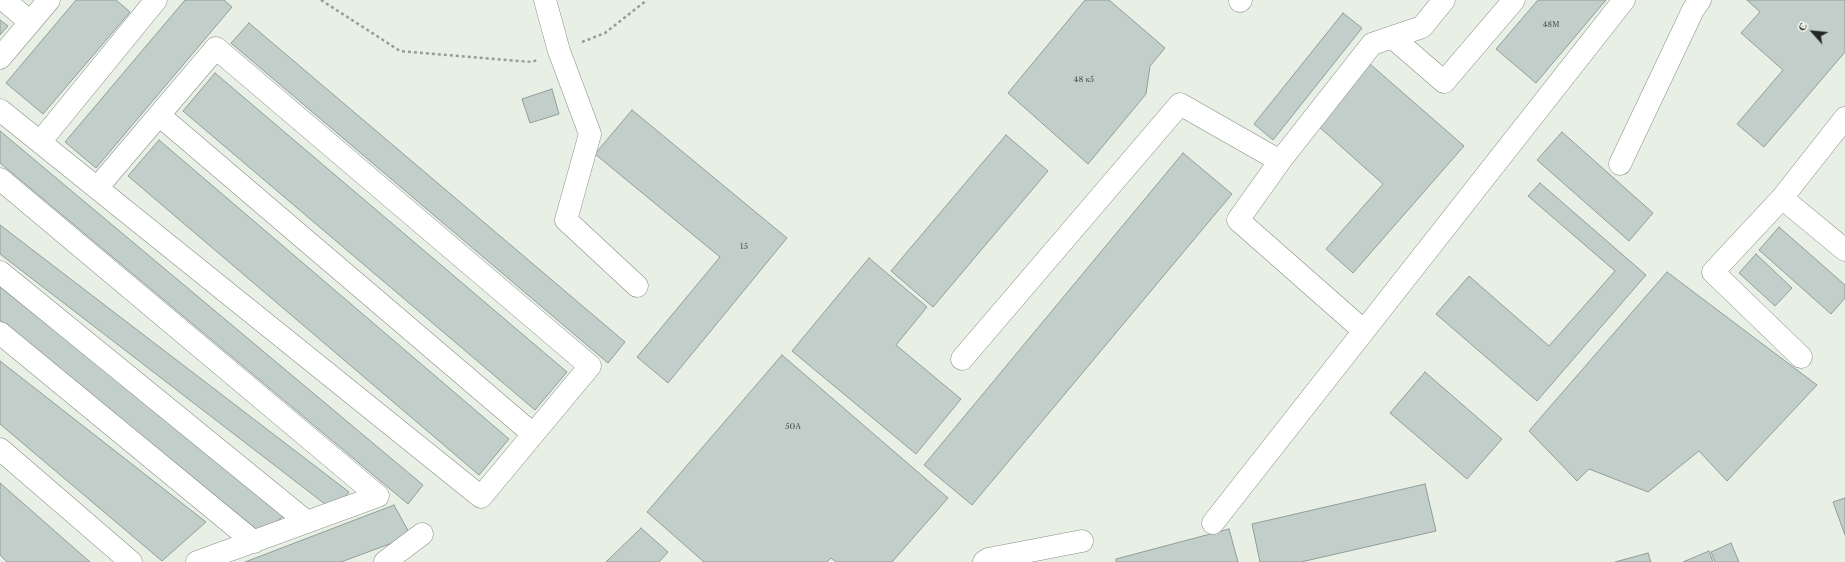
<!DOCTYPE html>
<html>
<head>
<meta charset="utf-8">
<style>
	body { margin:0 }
	#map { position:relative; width:1845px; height:562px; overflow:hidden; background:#e8efe5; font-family:"Libre Baskerville",serif }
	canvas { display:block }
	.north { position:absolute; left:1793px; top:12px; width:40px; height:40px; -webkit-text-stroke:3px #f5fcf3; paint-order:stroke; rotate:297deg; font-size:11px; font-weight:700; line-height:16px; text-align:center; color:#232622 }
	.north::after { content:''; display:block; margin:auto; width:14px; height:18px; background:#232622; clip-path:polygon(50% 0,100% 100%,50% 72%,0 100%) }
</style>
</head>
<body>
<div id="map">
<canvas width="1845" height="562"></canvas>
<div class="north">С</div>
</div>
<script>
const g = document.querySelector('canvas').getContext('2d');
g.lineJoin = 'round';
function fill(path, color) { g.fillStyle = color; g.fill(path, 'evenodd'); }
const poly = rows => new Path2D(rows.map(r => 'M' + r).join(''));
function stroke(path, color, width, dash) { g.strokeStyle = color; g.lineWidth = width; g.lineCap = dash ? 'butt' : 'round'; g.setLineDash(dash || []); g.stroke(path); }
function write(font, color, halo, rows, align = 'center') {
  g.font = font + ' "Libre Baskerville",serif'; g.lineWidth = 3.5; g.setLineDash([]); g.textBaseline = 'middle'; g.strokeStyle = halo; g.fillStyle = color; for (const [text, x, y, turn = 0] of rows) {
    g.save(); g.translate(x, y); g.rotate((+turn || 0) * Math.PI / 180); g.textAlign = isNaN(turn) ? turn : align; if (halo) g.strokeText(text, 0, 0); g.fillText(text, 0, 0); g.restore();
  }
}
const building = poly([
	[76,0,116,0,130,12,43,114,6,83,76,0],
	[185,0,224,0,232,7,96,168,65,142,185,0],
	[1085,0,1109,0,1165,48,1150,66,1146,94,1088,164,1008,93,1085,0],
	[1538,0,1606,0,1536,83,1496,49,1538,0],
	[1747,0,1845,0,1845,52,1764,147,1737,124,1783,70,1741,33,1760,12,1747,0],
	[1343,13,1362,28,1273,140,1254,124,1343,13],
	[0,20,8,26,0,35,0,20],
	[249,23,625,342,608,363,231,43,249,23],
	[1370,64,1464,146,1353,273,1326,249,1383,184,1317,125,1370,64],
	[215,73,567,372,535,410,183,111,215,73],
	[552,89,559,114,530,123,522,99,552,89],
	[632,110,787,238,668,383,637,357,720,257,595,154,632,110],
	[0,131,423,485,408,504,0,163,0,131],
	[1562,132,1653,213,1629,241,1537,160,1562,132],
	[1006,135,1048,171,933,307,891,271,1006,135],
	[159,140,509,439,479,475,128,176,159,140],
	[1183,153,1232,194,972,505,924,465,1183,153],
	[1540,183,1646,275,1537,401,1436,314,1469,276,1549,346,1615,271,1528,196,1540,183],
	[0,225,349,492,334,511,0,254,0,225],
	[1779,227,1845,285,1845,298,1831,314,1759,250,1779,227],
	[1756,254,1792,288,1775,306,1739,273,1756,254],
	[869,258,927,307,896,345,961,399,916,454,792,351,869,258],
	[1667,272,1817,385,1727,481,1699,451,1648,492,1589,469,1577,481,1529,431,1667,272],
	[0,287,285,515,261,533,0,320,0,287],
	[782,355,948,498,892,562,836,562,831,558,827,562,704,562,647,512,782,355],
	[0,361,206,522,162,561,0,424,0,361],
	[1425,372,1502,439,1467,479,1390,413,1425,372],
	[0,483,90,562,7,562,0,555,0,483],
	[1425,484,1436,531,1301,562,1260,562,1252,524,1425,484],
	[1845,498,1845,535,1833,502,1845,498],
	[394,505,411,536,341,562,245,562,394,505],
	[641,528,668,552,659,562,606,562,641,528],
	[1229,529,1238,562,1116,562,1116,559,1229,529],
	[1731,543,1739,562,1715,562,1711,552,1731,543],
	[1709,551,1713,562,1683,562,1709,551],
	[1648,553,1651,562,1615,562,1648,553]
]);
fill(building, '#c1cec9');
stroke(building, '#929e99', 1);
const minor = poly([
	[4,0,30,22],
	[545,0,559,51,590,134,566,220,637,286],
	[1240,1,1241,0],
	[1392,37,1444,82,1514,0],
	[0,58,49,0],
	[0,110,97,188,481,497,590,366,216,48,97,188],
	[159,115,533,434],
	[40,142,156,0],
	[1280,161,1238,220,1364,331],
	[1620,164,1693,10,1700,0],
	[0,179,378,496,197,562],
	[1782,198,1845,118],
	[0,272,307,522],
	[0,333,254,542],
	[1801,357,1713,272,1782,198,1845,250],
	[962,359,1180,104,1280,161,1372,44,1422,27,1444,0],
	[0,449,131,562],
	[1213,523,1624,0],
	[385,562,422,534],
	[984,562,988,559,1082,541]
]);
stroke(minor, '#878e85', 23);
stroke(poly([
	[321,0,400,51,532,62,537,60],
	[582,42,605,33,647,0]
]), '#979d95', 2.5, [3, 3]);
stroke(minor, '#fff', 22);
write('8px', '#4a504c', null, [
	["48М",1551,25],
	["48 к5",1084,80],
	["15",744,247],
	["50А",793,427]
]);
</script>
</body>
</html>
